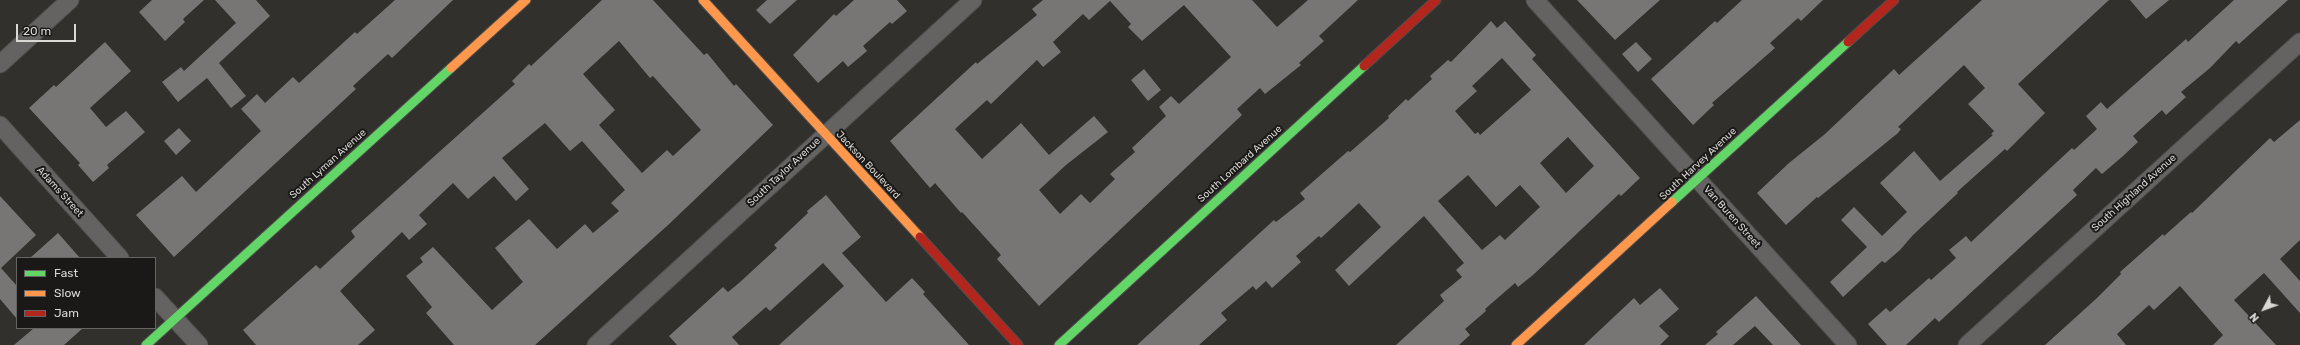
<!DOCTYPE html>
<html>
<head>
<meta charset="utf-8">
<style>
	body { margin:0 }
	#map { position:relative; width:2300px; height:345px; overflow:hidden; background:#31302d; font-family:Rubik,sans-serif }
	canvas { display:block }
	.legend { position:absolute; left:16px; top:257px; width:140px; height:72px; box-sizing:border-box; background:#1a1917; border:1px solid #666563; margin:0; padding:5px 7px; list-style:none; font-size:12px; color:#d9d8d5 }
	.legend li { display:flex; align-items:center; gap:8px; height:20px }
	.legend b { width:20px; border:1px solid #666563 }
	.north { position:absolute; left:2244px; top:289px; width:40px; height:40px; -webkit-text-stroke:3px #1a1917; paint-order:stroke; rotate:229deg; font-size:11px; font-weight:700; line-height:16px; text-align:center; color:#d9d8d5 }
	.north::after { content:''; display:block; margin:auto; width:14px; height:18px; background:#d9d8d5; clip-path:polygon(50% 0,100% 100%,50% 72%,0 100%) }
	.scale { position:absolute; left:16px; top:24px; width:60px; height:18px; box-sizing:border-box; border:2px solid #d9d8d5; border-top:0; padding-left:5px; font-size:12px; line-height:14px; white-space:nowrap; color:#d9d8d5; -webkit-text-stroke:3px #1a1917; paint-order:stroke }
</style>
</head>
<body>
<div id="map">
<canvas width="2300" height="345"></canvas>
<ul class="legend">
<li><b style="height:5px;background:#63d668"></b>Fast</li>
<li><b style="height:5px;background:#ff974d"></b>Slow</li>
<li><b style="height:5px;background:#b3261e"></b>Jam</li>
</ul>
<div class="north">N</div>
<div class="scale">20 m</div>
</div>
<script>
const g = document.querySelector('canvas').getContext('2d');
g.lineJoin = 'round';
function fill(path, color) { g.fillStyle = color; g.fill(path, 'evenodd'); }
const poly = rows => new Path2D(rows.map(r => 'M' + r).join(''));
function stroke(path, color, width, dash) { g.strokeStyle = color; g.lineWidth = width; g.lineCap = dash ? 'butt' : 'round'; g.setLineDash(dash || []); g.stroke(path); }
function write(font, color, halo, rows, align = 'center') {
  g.font = font + ' Rubik,sans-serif'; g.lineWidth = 4; g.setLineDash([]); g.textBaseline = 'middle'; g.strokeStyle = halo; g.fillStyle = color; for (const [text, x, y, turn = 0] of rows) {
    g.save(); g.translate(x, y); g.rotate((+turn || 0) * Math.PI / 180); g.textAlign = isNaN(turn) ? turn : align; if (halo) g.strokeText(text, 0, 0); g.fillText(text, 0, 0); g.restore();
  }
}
fill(poly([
	[152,0,204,0,183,19,185,22,165,41,139,12],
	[215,0,256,0,270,16,219,63,246,96,231,108,207,78,178,102,162,82,181,67,184,71,236,23],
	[395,0,453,0,392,58,388,54,353,86,356,89,174,257,136,215,182,176,196,192,261,131,241,109,257,94,265,103,293,77,299,83,355,32,357,34],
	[602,0,653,0,704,55,707,53,734,86,736,84,773,125,667,226,535,345,454,345,426,313,432,307,406,276,423,262,420,258,433,247,492,310,523,282,495,248,529,219,557,249,585,224,593,233,619,211,611,203,625,190,582,141,570,151,545,123,502,158,529,189,516,201,494,176,468,199,453,183,419,215,427,224,409,240,402,232,340,291,375,330,358,345,256,345,243,330,316,265,320,269,355,237,351,231,515,84,512,81,529,64,531,66],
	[619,41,650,78,653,76,701,130,673,156,667,150,642,173,599,125,615,110,583,74],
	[767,0,797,0,770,24,756,10],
	[854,0,897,0,907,11,892,24,890,22,863,46,867,51,848,67,843,61,818,83,793,55,834,14,836,16],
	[1043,0,1252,0,1277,27,1308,0,1358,0,1319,36,1324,41,1299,63,1301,65,1265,94,1260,88,1237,109,1242,115,1039,306,997,259,1001,255,962,212,961,213,935,183,930,188,890,141,976,62,977,64,1037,15,1032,9],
	[1110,1,1131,24,1128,27,1142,41,1184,5,1231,57,1179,104,1171,96,1159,107,1166,116,1132,148,1135,152,1110,174,1115,179,1090,203,1081,194,1060,214,1039,190,1066,165,1108,132,1094,116,1049,155,1021,123,982,159,955,129,987,100,991,104,1037,60,1043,67,1061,52,1053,42,1083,14,1089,20],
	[1577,0,1660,0,1615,40],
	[1742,0,1823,0,1801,21,1798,18,1770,43,1775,48,1712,103,1714,105,1693,125,1651,79,1715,21,1717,23],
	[1982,0,2109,0,2018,84,2045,113,2007,151,2005,149,1957,192,1958,193,1913,235,1900,250,1885,263,1882,261,1843,297,1830,282,1867,247,1841,220,1854,207,1882,236,1907,212,1880,183,1914,151,1940,181,1993,135,1991,134,1994,131,1968,104,1985,88,1964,65,1898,127,1901,129,1898,133,1818,198,1817,197,1786,225,1757,193,1789,163,1825,134,1894,69,1899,75],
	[2130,0,2169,0,2146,19],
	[2234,0,2288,0,2239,44,2236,41,2210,68,2181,92,2186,97,2166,115,2162,110,2133,136,2138,142,2123,156,2102,174,2096,168,2073,190,2077,195,1939,322,1935,318,1906,345,1887,345,1868,324,1886,308,1890,312,1929,278,1931,280,1956,258,1949,250,1966,236,1971,242,2072,148,2074,150,2097,129,2086,116,2101,102,2107,109,2186,39,2188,42],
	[1491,21,1497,28,1505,21,1536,55,1532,59,1640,178,1621,196,1619,194,1533,275,1518,287,1515,283,1485,309,1486,311,1465,329,1470,335,1459,345,1396,345,1444,301,1440,295,1462,277,1456,270,1464,263,1424,216,1349,286,1335,270,1381,227,1359,203,1321,238,1319,236,1296,256,1301,262,1272,288,1266,281,1256,290,1253,286,1221,313,1227,320,1199,345,1137,345,1274,220,1276,222,1305,199,1300,193,1348,151,1350,152,1389,118,1388,116,1406,99,1408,101,1432,79,1430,76,1448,60,1451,62],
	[1502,58,1531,90,1480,135,1478,132,1475,134,1455,111,1477,91,1472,86],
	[1568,137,1594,166,1566,193,1540,163],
	[1468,175,1496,207,1520,185,1540,207,1505,240,1500,235,1482,250,1438,201],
	[105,42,131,71,90,108,106,127,126,111,145,132,107,165,109,168,93,182,78,165,80,163,29,108,54,85,56,87],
	[1636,42,1652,59,1638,72,1622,54],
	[1144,69,1161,90,1148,101,1131,80],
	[2300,120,2300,240,2280,259,2300,281,2300,313,2264,273,2234,300,2276,345,2213,345,2223,335,2180,286,2154,310,2149,305,2117,334,2126,345,2045,345,2097,298,2121,274,2120,272,2163,234,2164,236,2191,212,2192,213,2270,138,2274,142],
	[179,128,191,141,176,155,164,141],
	[826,195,861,237,842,253,886,302,912,278,925,292,923,294,969,345,779,345,844,286,823,263,770,311,766,307,732,337,739,345,677,345,669,336,723,287,728,292,739,283,777,248,774,245,808,213,807,211],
	[0,196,36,235,1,268,17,286,17,319,0,299],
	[58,233,80,258,30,258],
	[1660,288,1679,309,1659,326,1669,336,1660,345,1584,345,1634,298,1640,305],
	[1756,296,1801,345,1773,345,1755,326,1733,345,1705,345,1718,334,1716,332],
	[34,328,83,328,64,345,14,345]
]), '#777674');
const street = poly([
	[1535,0,1848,345],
	[0,64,70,0],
	[0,125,120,258],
	[155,297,199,345],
	[596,345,973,0],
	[1967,345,2300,42]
]);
const fast = poly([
	[1672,202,1848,42],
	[146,345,451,68],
	[1059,345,1364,66]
]);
const slow = poly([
	[703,0,920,237],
	[451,68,526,0],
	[1516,345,1672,202]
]);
const jam = poly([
	[1848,42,1894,0],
	[1364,66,1436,0],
	[920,237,1018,345]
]);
stroke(street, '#4f4e4c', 19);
stroke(fast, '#4f4e4c', 11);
stroke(slow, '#4f4e4c', 11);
stroke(jam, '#4f4e4c', 11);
stroke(street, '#646361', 17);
stroke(fast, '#63d668', 9);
stroke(slow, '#ff974d', 9);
stroke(jam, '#b3261e', 9);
write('10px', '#d9d8d5', '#1a1917', [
	["South Lyman Avenue",328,164,-42],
	["South Lombard Avenue",1240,164,-42],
	["South Harvey Avenue",1698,164,-43],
	["Jackson Boulevard",868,165,47],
	["South Taylor Avenue",784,172,-43],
	["Adams Street",60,192,48],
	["South Highland Avenue",2134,193,-42],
	["Van Buren Street",1732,217,48]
]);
</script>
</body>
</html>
